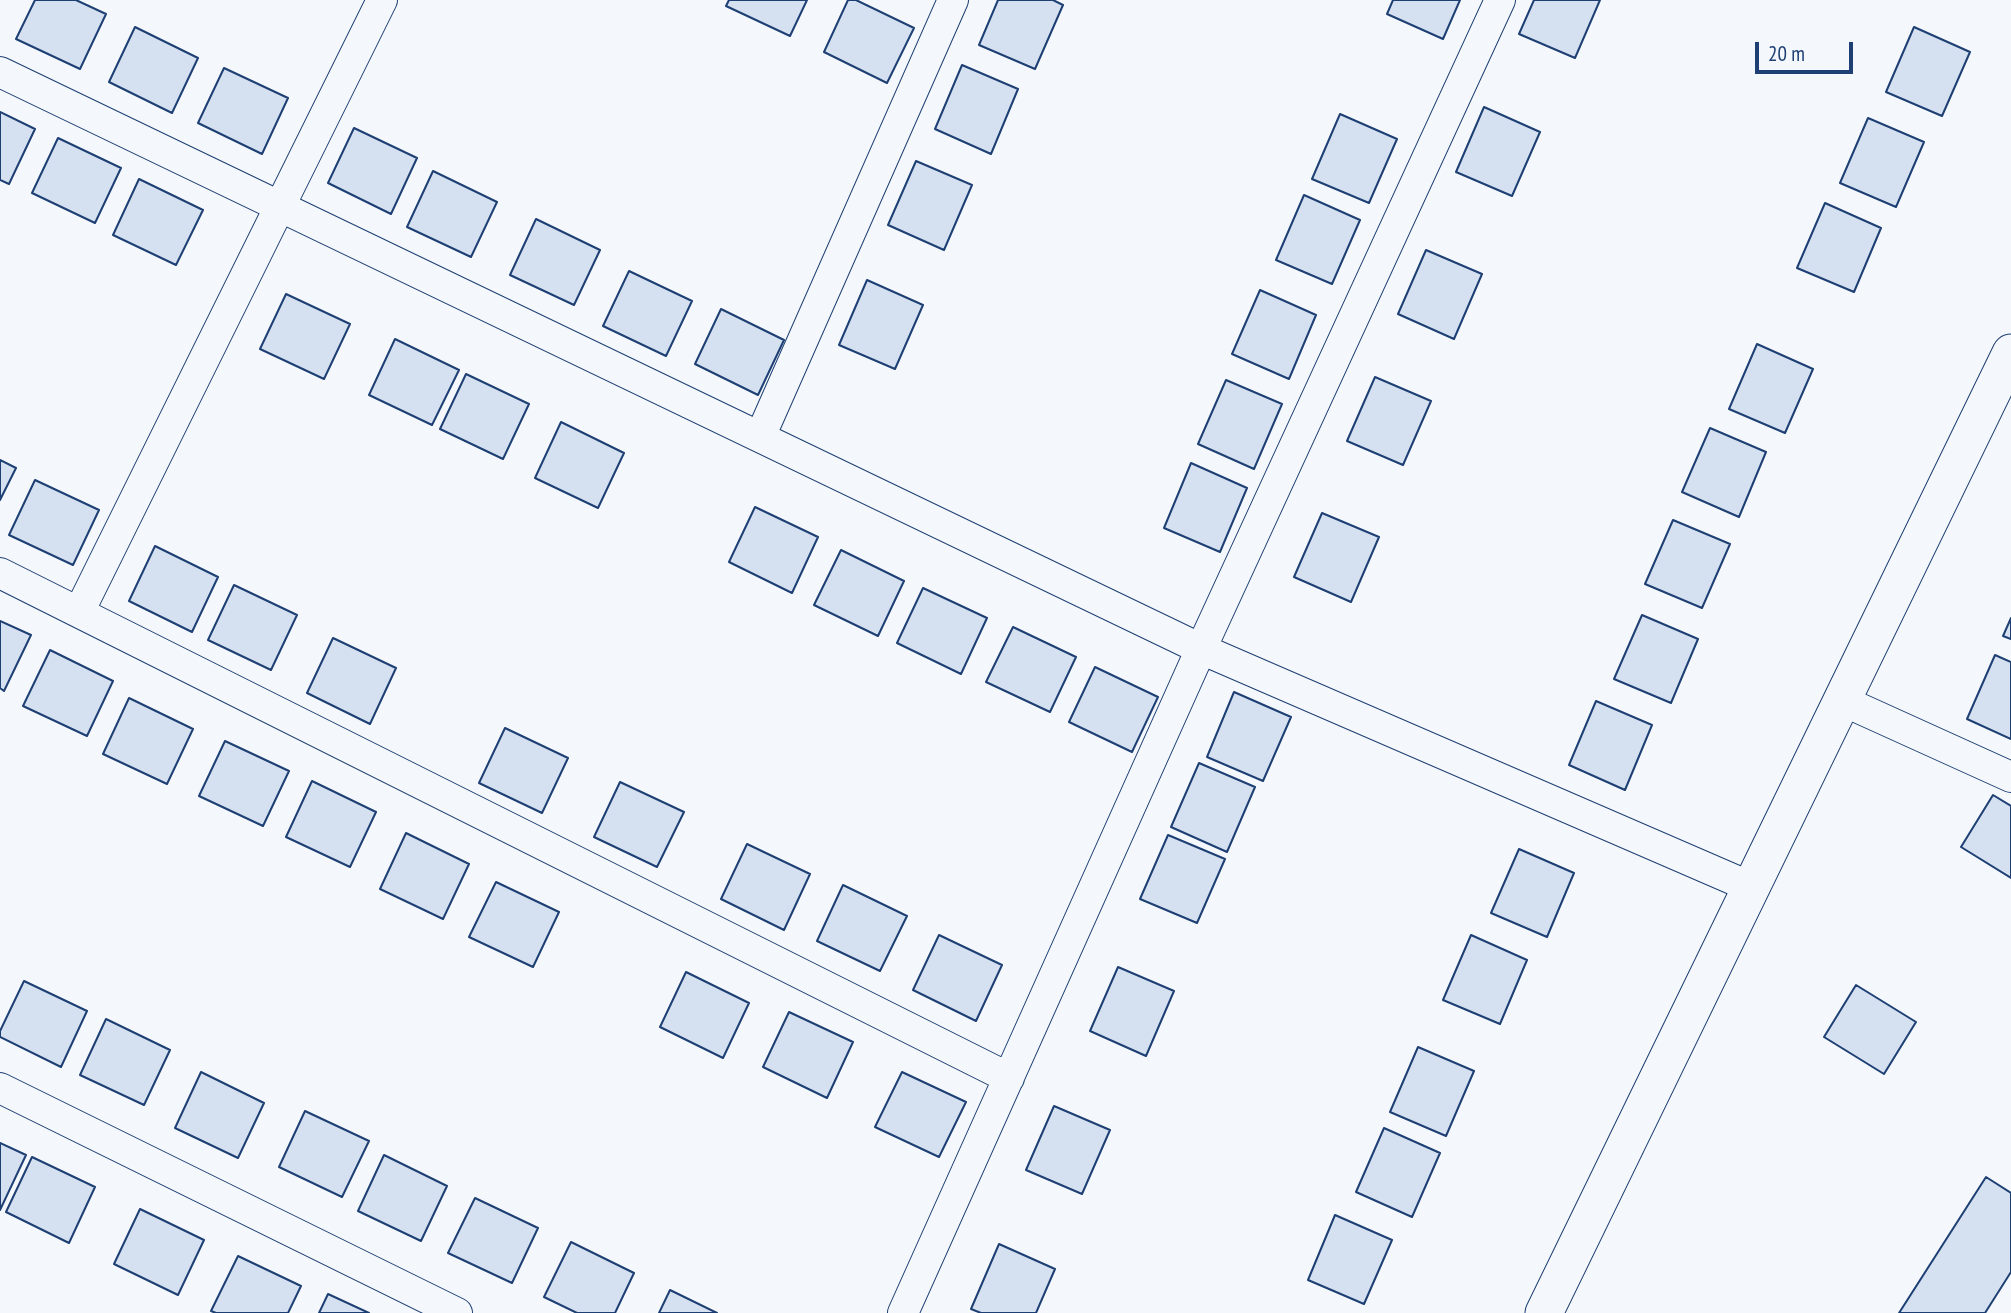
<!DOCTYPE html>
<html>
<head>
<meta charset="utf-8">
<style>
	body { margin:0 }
	#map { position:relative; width:2011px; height:1313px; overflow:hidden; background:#f4f7fb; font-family:"PT Sans Narrow",sans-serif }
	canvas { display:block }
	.scale { position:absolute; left:1755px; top:42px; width:98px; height:32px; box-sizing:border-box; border:4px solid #1d3f73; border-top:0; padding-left:9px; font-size:21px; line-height:24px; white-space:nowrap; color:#1d3f73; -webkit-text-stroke:5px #f4f7fb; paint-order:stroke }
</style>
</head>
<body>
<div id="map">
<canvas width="2011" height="1313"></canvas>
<div class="scale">20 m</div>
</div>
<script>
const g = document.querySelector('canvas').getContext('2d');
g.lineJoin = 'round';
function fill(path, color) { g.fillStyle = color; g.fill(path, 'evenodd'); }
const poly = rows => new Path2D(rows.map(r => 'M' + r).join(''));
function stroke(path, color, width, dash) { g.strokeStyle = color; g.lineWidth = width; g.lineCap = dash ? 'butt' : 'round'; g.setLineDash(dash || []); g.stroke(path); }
const building = poly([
	[35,0,76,0,106,14,80,69,16,39,35,0],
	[729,0,807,0,790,36,726,6,729,0],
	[848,0,856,0,914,28,887,83,824,52,848,0],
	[998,0,1053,0,1063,5,1035,69,979,45,998,0],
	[1393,0,1460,0,1443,39,1387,14,1393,0],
	[1534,0,1600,0,1575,58,1519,34,1534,0],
	[135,27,198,58,172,113,109,82,135,27],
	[1914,27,1970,52,1942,116,1886,92,1914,27],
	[962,65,1018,89,991,154,935,129,962,65],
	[224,68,288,98,262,154,198,123,224,68],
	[1484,107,1540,132,1512,196,1456,172,1484,107],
	[0,112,35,129,9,184,0,180,0,112],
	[1340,114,1397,139,1369,203,1312,179,1340,114],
	[1868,118,1924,142,1896,207,1840,183,1868,118],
	[354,128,417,158,391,214,328,183,354,128],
	[58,138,121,168,95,223,32,193,58,138],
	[916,161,972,185,944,250,888,225,916,161],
	[433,171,497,202,471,257,407,227,433,171],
	[139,179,203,210,176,265,113,235,139,179],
	[1304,195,1360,220,1332,284,1276,260,1304,195],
	[1825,203,1881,228,1854,292,1797,268,1825,203],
	[536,219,600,250,574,305,510,275,536,219],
	[1426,250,1482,274,1454,339,1398,314,1426,250],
	[629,271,692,301,666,356,603,326,629,271],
	[867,280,923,305,895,369,839,345,867,280],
	[1260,290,1316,315,1289,379,1232,354,1260,290],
	[286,294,350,324,324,379,260,349,286,294],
	[721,309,784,340,758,395,695,364,721,309],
	[395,339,459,370,432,425,369,395,395,339],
	[1757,344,1813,369,1785,433,1729,409,1757,344],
	[466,374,529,404,503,459,440,429,466,374],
	[1375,377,1431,401,1403,465,1347,441,1375,377],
	[1226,380,1282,404,1254,469,1198,444,1226,380],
	[561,422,624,453,598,508,535,478,561,422],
	[1710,428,1766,452,1739,517,1682,492,1710,428],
	[0,460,16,468,0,500,0,460],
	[1191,463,1247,488,1220,552,1164,528,1191,463],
	[35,480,99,510,73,565,9,535,35,480],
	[755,507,818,537,792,593,729,562,755,507],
	[1322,513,1379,537,1351,602,1294,577,1322,513],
	[1673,520,1730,544,1702,608,1645,584,1673,520],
	[155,546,218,577,192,632,129,601,155,546],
	[841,550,904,581,878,636,814,605,841,550],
	[234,585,297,615,271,670,208,640,234,585],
	[923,588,987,618,961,674,897,643,923,588],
	[1642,615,1698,639,1671,703,1614,679,1642,615],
	[2011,618,2011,639,2003,636,2011,618],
	[0,621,31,635,4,691,0,688,0,621],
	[1013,627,1076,657,1050,712,986,682,1013,627],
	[333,638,396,668,370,724,307,693,333,638],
	[50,650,113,681,87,736,23,706,50,650],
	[1995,655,2011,662,2011,739,1967,719,1995,655],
	[1095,667,1158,697,1132,752,1069,722,1095,667],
	[1234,692,1291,717,1263,781,1207,757,1234,692],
	[129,698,193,729,167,784,103,754,129,698],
	[1596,701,1652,725,1625,790,1569,765,1596,701],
	[505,728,568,758,542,813,479,783,505,728],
	[225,741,289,771,263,826,199,796,225,741],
	[1199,763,1255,787,1227,852,1171,827,1199,763],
	[312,781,376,812,350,867,286,837,312,781],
	[620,782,684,812,657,867,594,837,620,782],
	[1993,795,2011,806,2011,878,1961,847,1993,795],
	[406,833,469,864,443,919,380,889,406,833],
	[1168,835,1225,859,1197,923,1140,899,1168,835],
	[747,844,810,874,784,930,721,899,747,844],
	[1519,849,1574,873,1547,937,1491,913,1519,849],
	[496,882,559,912,533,967,469,937,496,882],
	[843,885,907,916,880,971,817,941,843,885],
	[939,935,1002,965,976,1021,913,990,939,935],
	[1471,935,1527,960,1500,1024,1443,1000,1471,935],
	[1118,967,1174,991,1146,1056,1090,1031,1118,967],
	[686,972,749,1003,723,1058,660,1027,686,972],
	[24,981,87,1011,61,1067,0,1037,0,1031,24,981],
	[1856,985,1916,1022,1884,1074,1824,1037,1856,985],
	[789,1012,853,1042,827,1098,763,1067,789,1012],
	[106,1019,170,1050,144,1105,80,1075,106,1019],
	[1418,1047,1474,1071,1446,1136,1390,1112,1418,1047],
	[201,1072,264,1103,238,1158,175,1128,201,1072],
	[902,1072,966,1102,939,1157,875,1127,902,1072],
	[1054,1106,1110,1130,1082,1194,1026,1170,1054,1106],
	[305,1111,369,1141,342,1197,279,1167,305,1111],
	[1384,1128,1440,1153,1412,1217,1356,1192,1384,1128],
	[0,1143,26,1155,0,1210,0,1143],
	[384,1155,447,1186,421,1241,358,1211,384,1155],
	[32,1157,95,1187,69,1243,6,1212,32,1157],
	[1986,1177,2011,1193,2011,1272,1985,1313,1899,1313,1986,1177],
	[475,1198,538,1228,512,1283,448,1253,475,1198],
	[140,1209,204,1240,178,1295,114,1264,140,1209],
	[1335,1215,1392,1240,1364,1304,1308,1280,1335,1215],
	[571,1242,634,1273,615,1313,577,1313,544,1297,571,1242],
	[999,1244,1055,1269,1036,1313,981,1313,971,1309,999,1244],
	[238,1256,301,1286,288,1313,216,1313,211,1311,238,1256],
	[670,1290,717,1313,659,1313,670,1290],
	[328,1294,369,1313,319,1313,328,1294]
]);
fill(building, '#d5e0f0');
stroke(building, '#1d3f73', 2);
const minor = poly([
	[0,72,1201,649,1753,888],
	[760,437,953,0],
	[0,573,1009,1078],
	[79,612,382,0],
	[1841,700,2011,777],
	[0,1088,457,1313],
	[903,1313,1201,649,1500,0]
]);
const tertiary = poly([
	[1544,1313,2011,353]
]);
stroke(minor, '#1d3f73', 32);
stroke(tertiary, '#1d3f73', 39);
stroke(minor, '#f4f7fb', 30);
stroke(tertiary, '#f4f7fb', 37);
</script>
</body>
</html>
